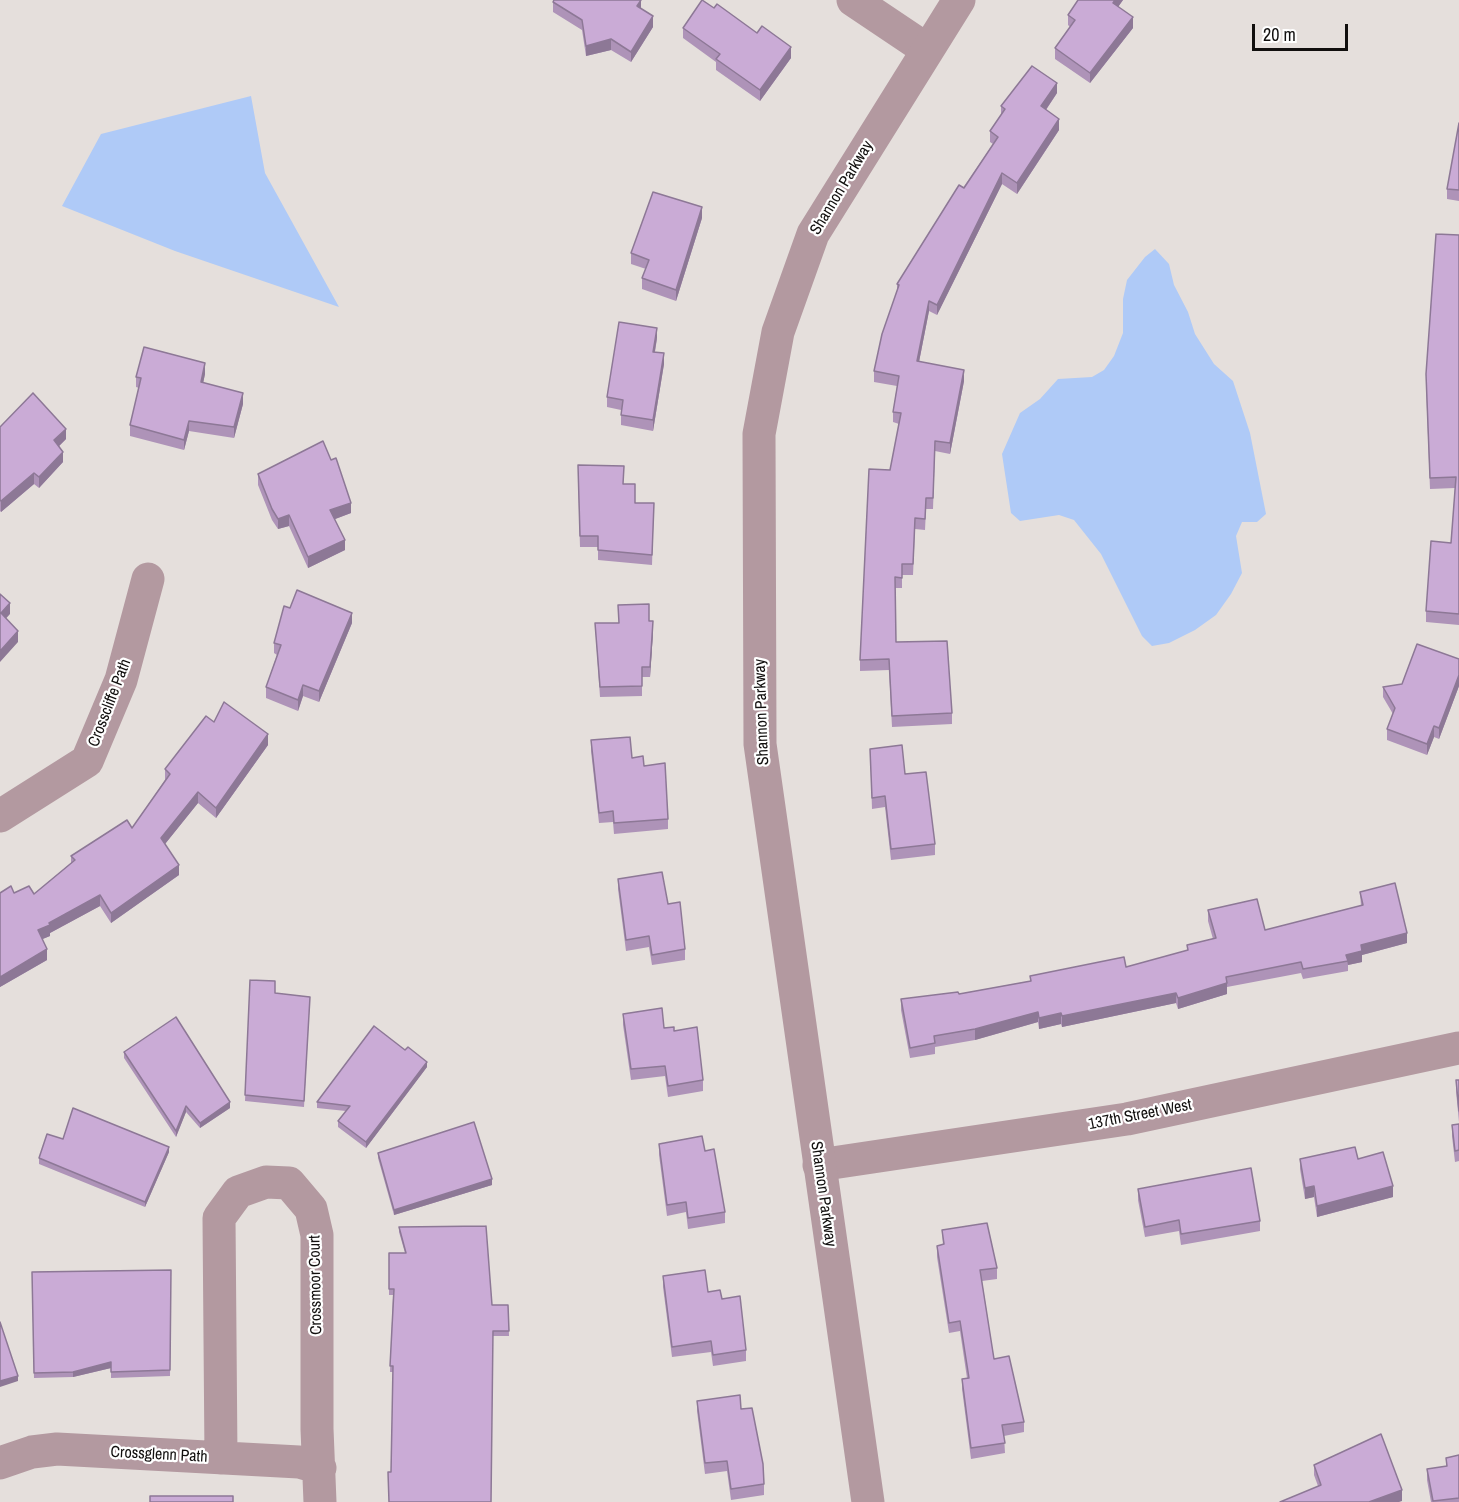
<!DOCTYPE html>
<html>
<head>
<meta charset="utf-8">
<style>
	body { margin:0 }
	#map { position:relative; width:1459px; height:1502px; overflow:hidden; background:#e5dfdc; font-family:"Archivo Narrow",sans-serif }
	canvas { display:block }
	.scale { position:absolute; left:1252px; top:24px; width:96px; height:27px; box-sizing:border-box; border:3px solid #110f0e; border-top:0; padding-left:8px; font-size:18px; line-height:21px; white-space:nowrap; color:#110f0e; -webkit-text-stroke:4px #fff; paint-order:stroke }
</style>
</head>
<body>
<div id="map">
<canvas width="1459" height="1502"></canvas>
<div class="scale">20 m</div>
</div>
<script>
const g = document.querySelector('canvas').getContext('2d');
g.lineJoin = 'round';
function fill(path, color) { g.fillStyle = color; g.fill(path, 'evenodd'); }
const poly = rows => new Path2D(rows.map(r => 'M' + r).join(''));
function stroke(path, color, width, dash) { g.strokeStyle = color; g.lineWidth = width; g.lineCap = dash ? 'butt' : 'round'; g.setLineDash(dash || []); g.stroke(path); }
function write(font, color, halo, rows, align = 'center') {
  g.font = font + ' "Archivo Narrow",sans-serif'; g.lineWidth = 4.5; g.setLineDash([]); g.textBaseline = 'middle'; g.strokeStyle = halo; g.fillStyle = color; for (const [text, x, y, turn = 0] of rows) {
    g.save(); g.translate(x, y); g.rotate((+turn || 0) * Math.PI / 180); g.textAlign = isNaN(turn) ? turn : align; if (halo) g.strokeText(text, 0, 0); g.fillText(text, 0, 0); g.restore();
  }
}
fill(poly([
	[251,96,265,173,339,307,175,251,62,206,101,134],
	[1155,249,1169,264,1174,285,1188,312,1195,334,1214,364,1233,381,1250,433,1266,514,1257,522,1242,522,1236,536,1242,573,1231,594,1216,615,1195,630,1169,643,1152,646,1142,636,1101,554,1074,520,1059,515,1020,521,1011,513,1002,454,1020,413,1040,399,1058,379,1092,377,1104,370,1114,356,1123,333,1123,299,1127,280,1145,257]
]), '#afcaf7');
stroke(poly([
	[853,0,926,49],
	[0,816,87,761,121,680,148,579],
	[819,1165,1127,1119,1459,1048],
	[221,1458,219,1218,238,1192,266,1182,289,1183,311,1209,317,1235,317,1429,320,1502],
	[0,1463,32,1452,57,1449,299,1462,320,1468]
]), '#b399a0', 33);
stroke(poly([
	[868,1502,760,744,759,434,778,332,813,234,959,0]
]), '#b399a0', 33);
fill(poly([
	[1078,0,1123,0,1118,7,1133,28,1090,83,1055,59,1055,48,1070,27,1068,25,1068,15],
	[553,2,641,8,653,27,631,62,611,50,586,56,582,30,553,12],
	[714,8,757,33,791,58,760,101,716,70,716,62,683,38,683,28],
	[1057,93,1046,110,1059,130,1017,194,1002,184,937,315,929,311,919,362,964,381,950,454,935,451,933,509,926,509,925,530,915,529,913,575,902,575,902,588,895,588,896,642,952,713,952,724,892,727,889,670,860,671,860,660,890,470,899,424,893,422,893,412,897,386,874,382,874,371,897,292,897,284,993,144,990,142,990,131,1001,115,1001,106],
	[1459,123,1459,201,1447,199,1447,189],
	[702,218,676,301,642,289,642,278,646,269,631,264,631,253],
	[1459,235,1459,625,1426,622,1426,611,1451,543,1455,488,1430,489,1426,385],
	[657,338,655,352,664,364,653,431,621,425,621,410,607,407,607,397],
	[205,374,203,383,243,404,234,438,189,431,184,450,130,436,130,425,139,388,136,387,136,377],
	[0,427,66,439,59,446,63,462,39,488,34,484,1,512,0,511],
	[258,474,351,513,335,519,345,550,308,568,289,526,278,529,272,520,258,485],
	[578,476,623,484,635,503,654,503,652,565,598,560,598,547,580,547],
	[290,608,352,623,319,702,303,696,298,711,266,698,266,687,277,655,274,653,274,643],
	[649,621,653,632,650,677,642,677,642,696,600,697,595,623,618,623],
	[1459,659,1459,686,1439,739,1434,737,1427,755,1387,740,1387,729,1393,714,1383,697,1383,687,1402,684],
	[214,722,268,745,216,818,198,803,165,844,179,875,111,923,100,906,50,933,50,936,42,939,47,960,0,987,0,893,34,894,71,863,71,856,132,828,165,780,165,769],
	[591,740,632,758,644,766,668,819,668,829,614,834,613,822,599,823,591,751],
	[870,749,905,774,935,844,935,855,891,860,885,807,872,809],
	[618,879,668,904,685,949,685,960,652,965,649,947,626,951,618,889],
	[1360,892,1407,943,1362,955,1362,962,1348,965,1348,971,1303,979,1301,973,1227,987,1227,994,1178,1009,1176,1003,1062,1027,1061,1024,1039,1029,1038,1022,975,1040,935,1047,935,1054,910,1058,901,1010,901,999,959,994,1030,981,1030,976,1126,967,1187,951,1187,945,1213,939,1208,921,1208,910,1265,930,1361,906],
	[250,980,275,993,310,997,304,1107,245,1101],
	[623,1014,674,1031,703,1080,703,1091,668,1097,665,1076,631,1080,623,1025],
	[405,1050,427,1067,366,1148,338,1127,338,1121,346,1111,317,1108,317,1102],
	[124,1052,230,1108,200,1128,186,1112,176,1137,124,1058],
	[1456,1080,1459,1080,1459,1122,1456,1091],
	[1459,1124,1459,1161,1455,1162,1452,1136,1452,1125],
	[63,1139,169,1152,145,1207,39,1164,39,1158],
	[659,1144,705,1151,725,1212,725,1223,688,1229,686,1212,667,1216,659,1155],
	[378,1153,492,1185,394,1215,378,1158],
	[1300,1159,1358,1159,1393,1197,1317,1217,1314,1197,1305,1199,1300,1169],
	[1138,1189,1260,1221,1260,1231,1181,1245,1179,1231,1145,1237,1138,1200],
	[399,1227,492,1305,508,1305,509,1336,493,1336,391,1472,393,1372,390,1372,393,1295,389,1295,389,1253,405,1253,399,1232],
	[942,1230,997,1268,997,1279,982,1281,994,1359,1024,1422,1024,1432,1004,1436,1005,1453,971,1459,962,1389,962,1379,967,1378,960,1331,949,1333,937,1257,937,1246,943,1245],
	[171,1270,170,1376,111,1378,111,1368,73,1377,34,1378,32,1272],
	[663,1276,708,1292,722,1299,746,1350,746,1361,713,1366,711,1352,672,1357,663,1287],
	[697,1401,741,1409,764,1484,764,1495,731,1500,727,1471,705,1474,697,1411],
	[1459,1455,1459,1502,1431,1502,1427,1480,1427,1469,1446,1466,1446,1458],
	[1314,1465,1402,1501,1318,1486,1314,1475]
]), '#ae93b8');
fill(poly([
	[641,0,641,10,637,6],
	[1115,0,1123,0,1113,14,1113,3],
	[653,16,653,27,631,62,631,52],
	[1133,17,1133,28,1090,83,1090,73],
	[611,39,611,50,586,56,586,46],
	[791,47,791,58,760,101,760,90],
	[1057,83,1057,93,1041,117,1041,106],
	[1059,119,1059,130,1017,194,1017,183],
	[1002,173,1002,184,937,315,937,305],
	[702,207,702,218,676,301,676,290],
	[929,301,929,311,917,372,917,361],
	[657,328,657,338,653,362,653,352],
	[664,353,664,364,653,431,653,420],
	[205,363,205,374,201,393,201,382],
	[964,370,964,381,950,454,950,443],
	[243,393,243,404,234,438,234,427],
	[189,421,189,431,184,450,184,440],
	[66,429,66,439,54,451,54,440],
	[63,452,63,462,39,488,39,477],
	[34,473,34,484,1,512,1,501],
	[351,503,351,513,330,521,330,510],
	[289,515,289,526,278,529,278,519],
	[345,540,345,550,308,568,308,557],
	[10,603,10,614,1,624,1,613],
	[352,613,352,623,319,702,319,691],
	[653,621,653,632,650,677,650,667],
	[18,631,18,642,0,662,0,651],
	[1459,675,1459,686,1439,739,1439,728],
	[303,685,303,696,298,711,298,700],
	[1434,726,1434,737,1427,755,1427,744],
	[268,734,268,745,216,818,216,808],
	[198,792,198,803,161,849,161,838],
	[179,865,179,875,111,923,111,913],
	[100,895,100,906,50,933,50,936,38,941,38,930,49,923],
	[1407,933,1407,943,1362,955,1362,962,1348,965,1346,955,1361,945],
	[47,949,47,960,0,987,0,977],
	[1227,983,1227,994,1178,1009,1178,998],
	[1176,993,1176,1003,1062,1027,1062,1016],
	[1038,1012,1038,1022,975,1040,975,1029],
	[1061,1013,1061,1024,1039,1029,1039,1018],
	[427,1062,427,1067,366,1148,366,1142],
	[230,1102,230,1108,200,1128,200,1123],
	[186,1106,186,1112,176,1137,176,1131],
	[169,1147,169,1152,145,1207,145,1202],
	[492,1179,492,1185,394,1215,394,1210],
	[1314,1186,1314,1197,1305,1199,1305,1188],
	[1393,1186,1393,1197,1317,1217,1317,1206],
	[111,1362,111,1368,73,1377,73,1372],
	[18,1376,18,1381,0,1387,0,1381],
	[1402,1490,1402,1501,1399,1502,1369,1502]
]), '#8d7896');
const building = poly([
	[554,0,641,0,637,6,653,16,631,52,611,39,586,46,582,20,553,2,554,0],
	[702,0,714,8,717,4,757,33,762,26,791,47,760,90,716,59,720,54,683,28,702,0],
	[1078,0,1115,0,1113,3,1133,17,1090,73,1055,48,1075,20,1068,15,1078,0],
	[1032,66,1057,83,1041,106,1059,119,1017,183,1002,173,937,305,929,301,917,361,964,370,950,443,935,441,933,498,926,498,925,519,915,518,913,564,902,564,902,578,895,577,896,642,947,641,952,713,892,716,889,659,860,660,869,469,890,470,901,413,893,412,899,376,874,371,882,334,899,285,897,284,959,185,964,188,998,137,990,131,1005,109,1001,106,1032,66],
	[1459,123,1459,190,1447,189,1459,123],
	[653,192,702,207,676,290,642,278,649,260,631,253,653,192],
	[1436,234,1459,235,1459,614,1426,611,1431,541,1451,543,1456,477,1430,478,1426,374,1436,234],
	[619,322,657,328,653,352,664,353,653,420,621,415,623,400,607,397,619,322],
	[144,347,205,363,201,382,243,393,234,427,189,421,184,440,130,425,141,378,136,377,144,347],
	[33,393,66,429,54,440,63,452,39,477,34,473,1,501,0,500,0,427,33,393],
	[323,441,331,460,336,458,351,503,330,510,345,540,308,557,289,515,278,519,272,509,258,474,323,441],
	[578,465,624,466,623,484,635,484,635,503,654,503,652,555,598,550,598,536,580,536,578,465],
	[297,590,352,613,319,691,303,685,298,700,266,687,281,645,274,643,284,606,290,608,297,590],
	[0,594,10,603,1,613,18,631,0,651,0,594],
	[649,604,649,621,653,621,650,667,642,667,642,686,600,687,595,623,619,623,618,605,649,604],
	[1417,644,1459,659,1459,675,1439,728,1434,726,1427,744,1387,729,1395,708,1383,687,1402,684,1417,644],
	[224,702,268,734,216,808,198,792,161,838,179,865,111,913,100,895,49,923,50,925,38,930,47,949,0,977,0,893,11,886,14,893,29,886,34,894,75,860,71,856,127,820,132,828,170,774,165,769,206,716,214,722,224,702],
	[630,737,632,758,643,756,644,766,665,763,668,819,614,823,613,811,599,813,591,740,630,737],
	[902,745,905,774,926,772,935,844,891,849,885,796,872,798,870,749,902,745],
	[662,872,668,904,680,902,685,949,652,955,649,936,626,940,618,879,662,872],
	[1395,883,1407,933,1361,945,1362,951,1346,955,1348,961,1303,969,1301,962,1226,977,1227,983,1178,998,1176,993,1062,1016,1061,1013,1039,1018,1038,1012,975,1029,934,1036,935,1043,910,1048,901,999,958,992,959,994,1031,981,1030,976,1124,957,1126,967,1188,950,1187,945,1216,938,1208,910,1257,899,1265,930,1363,905,1360,892,1395,883],
	[250,980,275,981,275,993,310,997,304,1101,245,1095,250,980],
	[662,1008,664,1028,674,1027,674,1031,697,1027,703,1080,668,1086,665,1066,631,1069,623,1014,662,1008],
	[176,1017,230,1102,200,1123,186,1106,176,1131,124,1052,176,1017],
	[374,1026,405,1050,408,1047,427,1062,366,1142,338,1121,350,1106,317,1102,374,1026],
	[1456,1080,1459,1080,1459,1111,1456,1080],
	[73,1108,169,1147,145,1202,39,1158,47,1134,63,1139,73,1108],
	[474,1122,492,1179,394,1210,378,1153,474,1122],
	[1459,1124,1459,1150,1455,1151,1452,1125,1459,1124],
	[702,1136,705,1151,714,1149,725,1212,688,1218,686,1202,667,1205,659,1144,702,1136],
	[1355,1147,1358,1159,1383,1152,1393,1186,1317,1206,1314,1186,1305,1188,1300,1159,1355,1147],
	[1251,1168,1260,1221,1181,1234,1179,1220,1145,1227,1138,1189,1251,1168],
	[987,1223,997,1268,980,1270,994,1359,1009,1356,1024,1422,1002,1425,1005,1443,971,1448,962,1379,969,1378,960,1321,949,1323,937,1246,944,1244,942,1230,987,1223],
	[486,1226,492,1305,508,1305,509,1331,493,1331,491,1502,389,1502,388,1472,391,1472,393,1366,390,1366,394,1289,389,1289,389,1253,406,1253,399,1227,486,1226],
	[171,1270,170,1370,111,1372,111,1362,73,1372,34,1373,32,1272,171,1270],
	[705,1270,708,1292,720,1290,722,1299,740,1296,746,1350,713,1355,711,1341,672,1347,663,1276,705,1270],
	[0,1322,18,1376,0,1381,0,1322],
	[740,1395,741,1409,752,1408,763,1464,764,1484,731,1489,727,1461,705,1463,697,1401,740,1395],
	[1381,1434,1402,1490,1369,1502,1280,1502,1321,1485,1314,1465,1381,1434],
	[1459,1455,1459,1498,1433,1501,1427,1469,1447,1466,1446,1458,1459,1455],
	[150,1496,233,1496,233,1502,150,1502,150,1496]
]);
fill(building, '#caabd6');
stroke(building, '#8d7896', 1.5);
write('16px', '#110f0e', '#fff', [
	["Shannon Parkway",842,188,-59],
	["Crosscliffe Path",110,703,-69],
	["Shannon Parkway",762,712,-92],
	["137th Street West",1140,1115,-11],
	["Shannon Parkway",823,1194,82],
	["Crossmoor Court",316,1285,-91],
	["Crossglenn Path",159,1455,3]
]);
</script>
</body>
</html>
